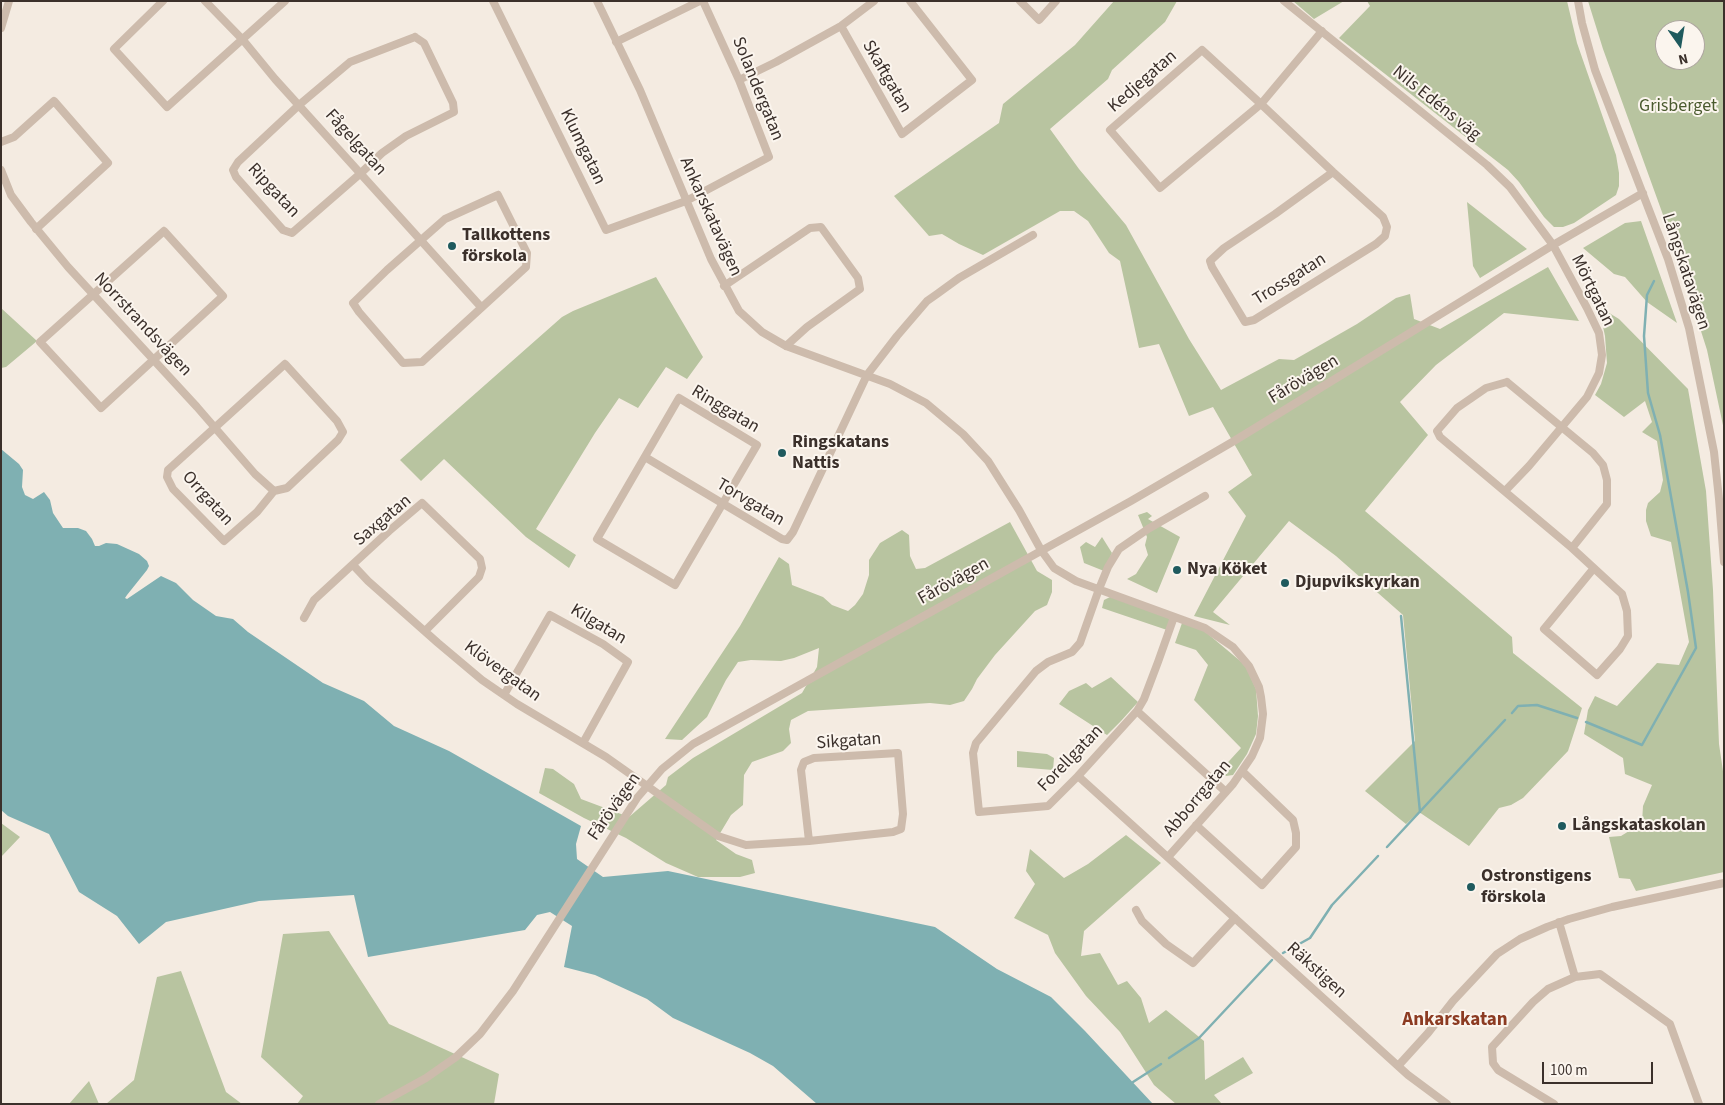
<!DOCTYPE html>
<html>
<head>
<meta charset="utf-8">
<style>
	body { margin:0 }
	#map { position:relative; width:1725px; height:1105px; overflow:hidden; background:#f4ebe1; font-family:"Source Sans 3",sans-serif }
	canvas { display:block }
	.frame { position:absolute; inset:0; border:2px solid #3b302b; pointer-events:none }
	.north { position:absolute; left:1655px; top:20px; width:50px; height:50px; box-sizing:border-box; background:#fbf5ee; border:1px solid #aea6a0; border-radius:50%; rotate:167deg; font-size:14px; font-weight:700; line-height:20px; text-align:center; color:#3b302b }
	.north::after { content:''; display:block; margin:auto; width:18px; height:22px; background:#1f5a5e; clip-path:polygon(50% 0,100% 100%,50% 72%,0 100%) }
	.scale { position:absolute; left:1542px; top:1062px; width:111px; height:22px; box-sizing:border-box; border:2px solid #3b302b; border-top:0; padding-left:6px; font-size:15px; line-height:18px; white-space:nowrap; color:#3b302b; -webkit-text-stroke:4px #fbf5ee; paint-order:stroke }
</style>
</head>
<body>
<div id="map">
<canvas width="1725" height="1105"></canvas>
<div class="frame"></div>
<div class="north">N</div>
<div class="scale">100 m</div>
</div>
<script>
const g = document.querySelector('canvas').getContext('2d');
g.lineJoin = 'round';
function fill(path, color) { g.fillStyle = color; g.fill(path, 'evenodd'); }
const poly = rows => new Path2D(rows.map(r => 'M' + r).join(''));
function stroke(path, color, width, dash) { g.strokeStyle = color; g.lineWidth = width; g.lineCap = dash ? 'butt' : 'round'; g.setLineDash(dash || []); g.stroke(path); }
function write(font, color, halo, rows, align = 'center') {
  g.font = font + ' "Source Sans 3",sans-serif'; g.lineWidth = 4; g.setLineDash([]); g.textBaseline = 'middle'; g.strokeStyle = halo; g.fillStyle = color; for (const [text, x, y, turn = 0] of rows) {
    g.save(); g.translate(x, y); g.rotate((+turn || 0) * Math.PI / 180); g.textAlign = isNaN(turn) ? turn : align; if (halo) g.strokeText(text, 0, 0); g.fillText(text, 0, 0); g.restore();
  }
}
fill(poly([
	[1114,1,1177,1,1165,22,1112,70,1108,79,1050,129,1079,169,1126,225,1189,339,1221,390,1279,359,1294,360,1357,324,1396,298,1410,294,1414,319,1440,329,1548,267,1579,321,1504,313,1436,365,1400,402,1428,435,1365,511,1512,637,1513,653,1582,708,1568,751,1523,798,1511,805,1499,808,1469,846,1419,812,1406,824,1365,791,1415,741,1403,615,1336,556,1289,521,1213,612,1230,625,1194,616,1246,516,1228,492,1252,475,1213,407,1189,416,1159,344,1139,348,1120,261,1109,253,1088,221,1074,211,1060,211,983,255,959,244,942,234,929,236,894,196,999,123,1003,104,1075,45],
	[1293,1,1344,1,1314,19],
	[1367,1,1567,1,1577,43,1616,155,1619,173,1619,186,1616,195,1574,223,1563,227,1554,227,1544,217,1519,182,1508,170,1339,38,1370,6],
	[1588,1,1724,1,1724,430,1707,350,1671,237,1603,49],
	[1665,30,1695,30,1695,60,1665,60],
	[1467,202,1527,249,1480,278,1473,266],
	[1641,221,1677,323,1647,302,1625,277,1614,274,1583,248,1625,223],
	[656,277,703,357,687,379,666,367,638,408,619,398,595,433,536,529,576,555,569,568,526,537,444,459,421,481,400,460,562,317,573,311],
	[1,308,37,341,6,367,1,368],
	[1601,308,1619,319,1688,389,1706,491,1713,590,1719,744,1724,778,1724,872,1636,891,1630,879,1619,878,1609,837,1621,836,1642,823,1643,806,1652,785,1625,774,1623,758,1584,734,1588,710,1595,696,1617,706,1657,663,1679,665,1689,642,1671,542,1651,536,1646,521,1646,510,1648,503,1660,492,1663,480,1657,441,1642,432,1652,422,1645,401,1624,417,1595,395,1601,384,1607,363,1605,336,1602,322,1596,309],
	[1147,512,1152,516,1148,519,1180,537,1157,593,1127,579,1136,574,1148,555,1145,545,1147,537,1138,515],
	[1010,522,1037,571,1052,580,1052,592,1047,605,1035,611,995,655,977,679,972,689,964,701,950,705,930,703,808,711,791,720,789,729,791,743,783,751,752,762,744,775,743,805,731,815,716,840,736,854,752,860,755,873,740,877,698,877,666,863,626,838,584,818,539,793,545,768,553,769,574,784,581,799,629,817,666,785,668,777,693,758,802,693,817,667,819,648,794,658,781,661,751,660,738,662,726,680,707,717,682,740,665,739,740,626,779,557,789,564,792,585,823,597,832,605,848,611,855,605,863,594,869,575,869,560,880,543,902,530,909,535,910,556,916,569,925,568],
	[1102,537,1112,553,1104,571,1084,563,1080,547,1086,542,1095,547],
	[1112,596,1169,617,1170,622,1167,630,1102,608,1104,600],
	[1182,623,1202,629,1245,665,1256,689,1258,716,1256,734,1247,754,1233,775,1226,776,1220,771,1241,748,1194,700,1208,665,1196,650,1175,643],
	[1111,677,1138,702,1121,721,1107,735,1059,704,1069,691,1086,683,1092,688],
	[1017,751,1047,754,1054,758,1053,770,1017,767],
	[1,823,20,837,1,857],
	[1126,835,1161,863,1084,931,1081,956,1100,953,1118,985,1127,981,1141,998,1149,1023,1166,1010,1204,1041,1205,1080,1243,1057,1253,1073,1214,1095,1222,1104,1176,1104,1154,1085,1120,1032,1086,996,1055,953,1048,935,1014,918,1035,884,1026,871,1030,849,1064,878,1088,864],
	[329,931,389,1024,499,1074,494,1104,297,1104,303,1096,261,1057,283,934],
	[181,971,226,1092,242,1104,106,1104,134,1080,157,977],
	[89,1081,99,1104,69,1104]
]), '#b8c4a0');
fill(poly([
	[1,449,19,464,23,470,22,487,25,495,33,499,44,492,50,500,53,513,63,528,78,528,86,531,92,539,95,546,99,546,106,543,117,544,139,554,147,561,149,566,147,570,127,595,125,598,127,599,161,576,176,583,193,600,216,616,233,619,248,632,323,683,364,701,394,726,449,751,581,826,576,844,577,859,603,877,668,871,935,927,997,969,1051,997,1085,1031,1153,1104,817,1104,773,1066,750,1053,673,1018,647,999,595,975,564,967,572,926,550,912,537,915,525,930,368,957,354,895,259,901,166,922,139,944,117,916,79,892,49,834,8,816,1,810]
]), '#7fb0b2');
stroke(poly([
	[1401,616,1420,812],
	[1512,713,1518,706,1537,705,1577,718],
	[1586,722,1642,745,1696,648,1688,592,1660,435,1648,393,1644,336,1647,295,1654,281],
	[1387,847,1505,720],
	[1283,953,1310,938,1332,905,1378,856],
	[1169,1058,1199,1038,1272,960],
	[1133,1082,1161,1064]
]), '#7fb0b2', 2.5);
stroke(poly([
	[163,1,114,49,167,107,285,1],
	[205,1,243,40,275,79,481,307],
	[493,1,606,230,686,201,769,157,739,80,703,1],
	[597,1,640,90,711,259,739,311,762,332,786,346,890,384,926,403,963,434,988,461,1019,510,1041,550,1054,568,1076,581,1205,628,1233,647,1249,666,1259,687,1261,697,1263,714,1260,738,1252,756,1233,784,1168,857],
	[1020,1,1039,20,1056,1],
	[1284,1,1487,165,1510,187,1553,245,1587,308,1599,333,1602,355,1599,373,1587,397,1529,466,1505,491],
	[1578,1,1582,23,1595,70,1668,259,1689,328,1714,452,1719,499,1724,562],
	[841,26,902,134,972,80,910,1],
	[1,28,9,1],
	[1322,31,1261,104,1160,188,1110,130,1202,50,1261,104,1333,172,1383,217,1387,227,1385,236,1376,244,1254,320,1245,322,1212,267,1210,261,1224,248,1275,214,1333,172],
	[415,37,424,43,453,103,454,112,406,136,382,153,361,173,292,233,283,230,236,177,233,170,238,162,299,105,350,62,415,37],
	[616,42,700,1],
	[739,80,776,62,841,26,874,1],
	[1,142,14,137,54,101,108,163,36,229],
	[1,170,11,195,31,222,68,267,197,407,255,474,274,491],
	[498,195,527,253,526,267,422,362,403,363,359,312,353,303,387,270,445,219,498,195],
	[164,231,223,296,101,408,40,342,164,231],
	[724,286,810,228,821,227,858,278,860,289,807,327,786,346],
	[285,364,337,421,343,432,338,440,287,488,274,491,257,512,224,541,173,489,167,477,168,470,285,364],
	[1507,382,1593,453,1603,465,1607,480,1607,504,1572,548,1440,437,1437,431,1457,408,1486,388,1507,382],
	[679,398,757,445,675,585,597,539,679,398],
	[645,457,782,539,787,540,793,532,867,375,897,336,927,301,937,294,959,278,1033,235],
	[1572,548,1622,594,1627,611,1628,636,1620,649,1597,675,1544,629,1594,568],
	[353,565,368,581,438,643,482,680,517,704,606,757,718,836,746,845,809,841,893,832,901,829,903,814,898,753,814,758,804,762,801,770,809,841],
	[1174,617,1158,662,1144,699,1137,711,1078,776,1048,806,979,812,973,753,976,743,1036,671,1048,662,1072,652,1080,643,1099,589,1108,567,1119,549,1148,529,1205,496],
	[304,618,314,600,389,531,422,503,480,559,482,568,479,577,425,631],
	[504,695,550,615,603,644,628,662,583,743],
	[1137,711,1226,792],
	[1078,776,1408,1075,1447,1104],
	[1196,825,1262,885,1296,847,1296,833,1293,820,1242,771],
	[1136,910,1142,921,1166,944,1193,963,1235,918],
	[1559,922,1575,977],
	[1398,1066,1428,1033,1453,1001,1497,954,1520,939,1547,927,1569,919,1612,907,1724,883],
	[379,1104,426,1078,456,1057,480,1034,513,991,637,798,662,769,693,744,1131,501,1234,441,1553,245,1643,193],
	[1554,1104,1498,1070,1493,1063,1492,1047,1533,1002,1548,989,1575,977,1600,974,1670,1024,1699,1104]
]), '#cdbbac', 8);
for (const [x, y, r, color] of [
	[452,246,5,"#1f5a5e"],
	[782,453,5,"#1f5a5e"],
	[1177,570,5,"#1f5a5e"],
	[1285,583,5,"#1f5a5e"],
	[1562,826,5,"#1f5a5e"],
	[1471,887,5,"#1f5a5e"]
]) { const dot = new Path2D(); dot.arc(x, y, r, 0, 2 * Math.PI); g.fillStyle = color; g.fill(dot); stroke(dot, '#fbf5ee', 2); }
write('18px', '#3b302b', '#fbf5ee', [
	["Skaftgatan",886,77,60],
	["Kedjegatan",1143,82,-41],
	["Solandergatan",757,89,68],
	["Nils Edéns väg",1436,104,39],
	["Fågelgatan",355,143,48],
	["Klumgatan",582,147,64],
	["Ripgatan",273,191,47],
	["Ankarskatavägen",710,217,66],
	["Långskatavägen",1685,272,72],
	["Trossgatan",1290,280,-32],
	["Mörtgatan",1592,291,64],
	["Norrstrandsvägen",142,325,47],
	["Fårövägen",1304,380,-31],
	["Ringgatan",725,410,31],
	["Orrgatan",207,499,48],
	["Torvgatan",750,503,31],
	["Saxgatan",383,521,-40],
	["Fårövägen",954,582,-29],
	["Kilgatan",598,625,31],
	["Klövergatan",502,672,36],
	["Sikgatan",849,742,-4],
	["Forellgatan",1071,759,-46],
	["Abborrgatan",1198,799,-50],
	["Fårövägen",615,807,-55],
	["Räkstigen",1316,971,42]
]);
write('18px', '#4a5a2e', '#fbf5ee', [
	["Grisberget",1678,107]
]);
write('bold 18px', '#3b302b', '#fbf5ee', [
	["Tallkottens",462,236],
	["förskola",462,257],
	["Ringskatans",792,443],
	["Nattis",792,464],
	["Nya Köket",1187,570],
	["Djupvikskyrkan",1295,583],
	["Långskataskolan",1572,826],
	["Ostronstigens",1481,877],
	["förskola",1481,898]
], 'left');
write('bold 19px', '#8c3b22', '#fbf5ee', [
	["Ankarskatan",1455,1021]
]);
</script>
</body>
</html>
